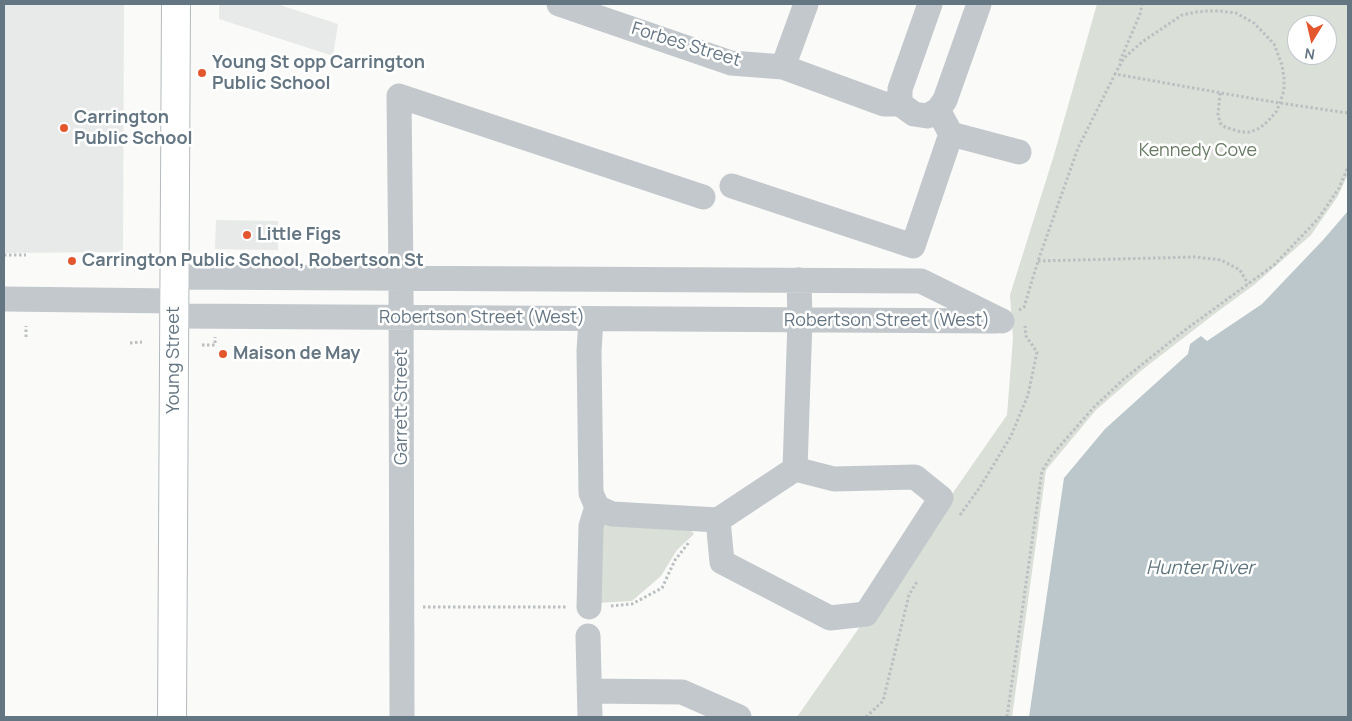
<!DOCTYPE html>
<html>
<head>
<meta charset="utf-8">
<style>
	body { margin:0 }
	#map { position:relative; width:1352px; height:721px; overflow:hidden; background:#fafaf8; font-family:Manrope,sans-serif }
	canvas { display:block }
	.frame { position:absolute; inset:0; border:5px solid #657683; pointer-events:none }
	.north { position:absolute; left:1287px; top:15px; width:50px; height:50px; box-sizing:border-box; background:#fff; border:1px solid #c1c8cd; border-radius:50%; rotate:189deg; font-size:14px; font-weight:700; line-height:20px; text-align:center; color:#657683 }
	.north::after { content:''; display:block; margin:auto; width:18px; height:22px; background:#e4572e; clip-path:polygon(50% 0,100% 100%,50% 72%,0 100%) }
</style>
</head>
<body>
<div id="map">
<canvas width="1352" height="721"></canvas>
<div class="frame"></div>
<div class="north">N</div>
</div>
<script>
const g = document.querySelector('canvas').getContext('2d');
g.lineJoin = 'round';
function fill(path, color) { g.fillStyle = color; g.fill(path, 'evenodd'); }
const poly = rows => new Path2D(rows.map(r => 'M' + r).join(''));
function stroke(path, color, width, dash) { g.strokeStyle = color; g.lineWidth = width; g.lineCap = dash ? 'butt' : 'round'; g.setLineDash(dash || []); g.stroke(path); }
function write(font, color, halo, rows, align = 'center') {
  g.font = font + ' Manrope,sans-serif'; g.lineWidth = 5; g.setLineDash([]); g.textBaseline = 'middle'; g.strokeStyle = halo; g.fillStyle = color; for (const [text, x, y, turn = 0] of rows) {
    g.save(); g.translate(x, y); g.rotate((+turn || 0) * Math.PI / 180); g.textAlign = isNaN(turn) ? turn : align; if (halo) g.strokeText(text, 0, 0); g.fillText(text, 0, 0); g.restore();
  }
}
fill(poly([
	[4,4,124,4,123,252,4,253],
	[219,4,277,4,338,24,333,56,219,19],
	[216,220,278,221,278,250,215,249]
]), '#e8e9e9');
fill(poly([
	[1097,4,1348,4,1348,174,1338,196,1311,235,1254,285,1217,312,1142,370,1096,410,1046,470,1012,717,797,717,1007,415,1013,338,1010,295,1054,155],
	[1297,25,1327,25,1327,55,1297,55],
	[601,524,687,525,694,534,677,550,661,576,632,601,597,603]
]), '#dadfd7');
fill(poly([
	[1348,211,1348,717,1029,717,1064,478,1105,429,1188,354,1190,344,1201,336,1207,341,1262,304,1323,240]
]), '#bbc7cb');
const major = poly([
	[172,717,176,4]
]);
stroke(major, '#b5babe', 30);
stroke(poly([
	[1120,61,1140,14,1142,4],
	[1220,93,1218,114,1220,123,1225,127,1241,132,1250,132,1260,128,1268,121,1276,112,1280,103,1284,90,1284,78,1282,65,1274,44,1254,23,1236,13,1220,11,1208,11,1196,12,1182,15,1142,42,1124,58,1115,74,1244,97,1280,103,1348,113],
	[4,255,26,255],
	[1038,261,1195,257,1221,260,1240,270,1248,284],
	[1019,310,1024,307,1038,261,1078,148,1115,74],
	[26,337,26,326],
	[130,343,142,342],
	[202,345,215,345,215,337],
	[960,515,980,487,1011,436,1028,395,1037,352,1026,336,1025,326],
	[611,606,632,604,662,588,675,560,690,541],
	[423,607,567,607],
	[866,717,883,701,909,595,918,580],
	[1007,717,1042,471,1052,455,1094,407,1124,379,1185,330,1274,265,1318,219,1339,188,1348,167]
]), '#bbbfc2', 3, [2.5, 2.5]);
stroke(poly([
	[559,4,731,63,783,67,884,104,900,104],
	[930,4,900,89,900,104,914,114,927,116,938,110,945,100,979,4],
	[783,67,806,4],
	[951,134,1019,152],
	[732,186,913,246,951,134,938,110],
	[175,277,921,281,1002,321],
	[4,299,175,301],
	[175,316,995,321],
	[591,319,589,351,591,493,597,507,612,514,718,520,795,469,800,320,799,280],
	[718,520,722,562,830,618,866,614,941,498,915,477,834,479,795,469],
	[589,607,591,526,597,507],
	[588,636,590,717],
	[591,691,682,692,739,717],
	[402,717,401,278,399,96,703,197]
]), '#c3c8cc', 25);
stroke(major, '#fff', 28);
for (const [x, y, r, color] of [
	[202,73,5,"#e4572e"],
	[64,128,5,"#e4572e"],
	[247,235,5,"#e4572e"],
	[72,261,5,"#e4572e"],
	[223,354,5,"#e4572e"]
]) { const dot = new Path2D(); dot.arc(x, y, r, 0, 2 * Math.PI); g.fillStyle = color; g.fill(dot); stroke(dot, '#fff', 2); }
write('18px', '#657683', '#fff', [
	["Forbes Street",686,45,17],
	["Robertson Street (West)",482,318],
	["Robertson Street (West)",887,321],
	["Young Street",174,360,-90],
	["Garrett Street",402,407,-90]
]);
write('bold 18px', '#657683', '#fff', [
	["Young St opp Carrington",212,63],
	["Public School",212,84],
	["Carrington",74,118],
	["Public School",74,139],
	["Little Figs",257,235],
	["Carrington Public School, Robertson St",82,261],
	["Maison de May",233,354]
], 'left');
write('18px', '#687a64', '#fff', [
	["Kennedy Cove",1198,151]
]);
write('italic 19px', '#60757c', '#fff', [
	["Hunter River",1200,569]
]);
</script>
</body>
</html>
